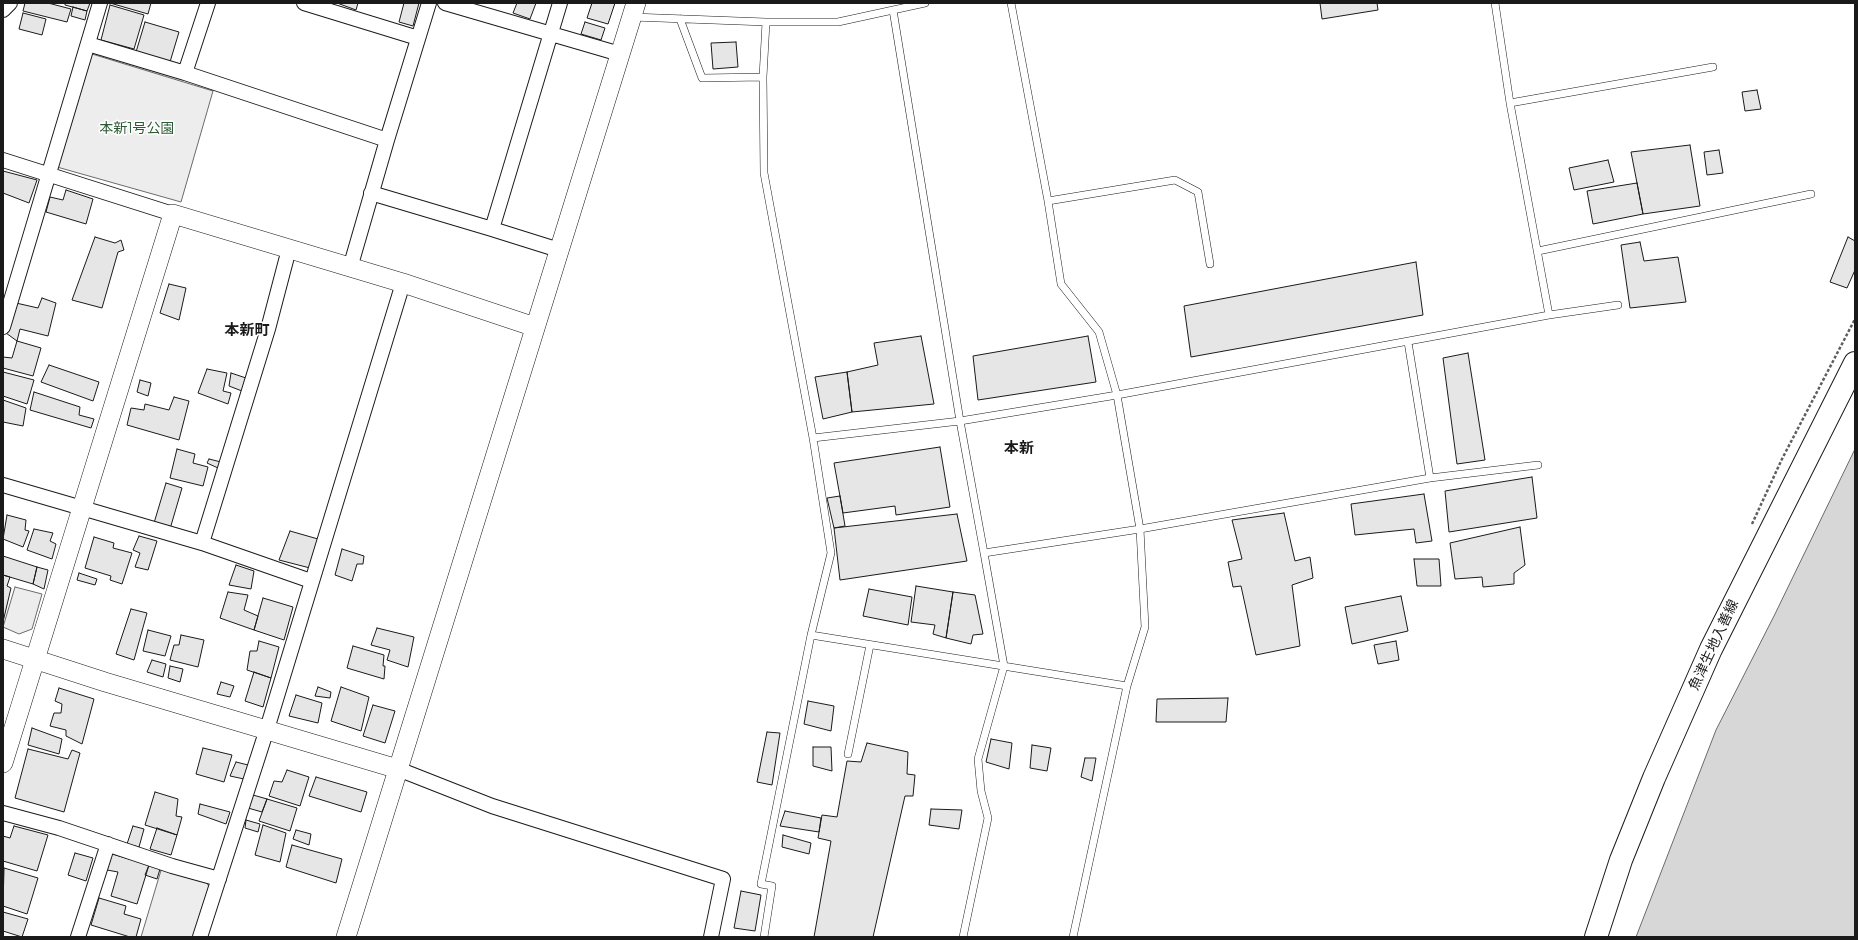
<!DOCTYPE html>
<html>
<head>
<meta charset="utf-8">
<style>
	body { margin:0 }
	#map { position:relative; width:1858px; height:940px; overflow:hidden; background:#fff; font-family:Montserrat,sans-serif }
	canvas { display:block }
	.frame { position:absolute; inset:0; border:4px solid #1a1a1a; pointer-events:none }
</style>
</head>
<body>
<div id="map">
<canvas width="1858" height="940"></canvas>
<div class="frame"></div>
</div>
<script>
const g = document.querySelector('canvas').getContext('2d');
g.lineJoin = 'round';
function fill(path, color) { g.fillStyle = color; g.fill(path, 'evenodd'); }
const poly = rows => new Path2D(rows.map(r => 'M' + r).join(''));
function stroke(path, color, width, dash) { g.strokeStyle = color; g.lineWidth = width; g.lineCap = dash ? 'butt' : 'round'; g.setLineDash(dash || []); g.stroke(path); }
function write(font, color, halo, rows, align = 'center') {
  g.font = font + ' Montserrat,"Noto Sans JP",sans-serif'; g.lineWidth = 3; g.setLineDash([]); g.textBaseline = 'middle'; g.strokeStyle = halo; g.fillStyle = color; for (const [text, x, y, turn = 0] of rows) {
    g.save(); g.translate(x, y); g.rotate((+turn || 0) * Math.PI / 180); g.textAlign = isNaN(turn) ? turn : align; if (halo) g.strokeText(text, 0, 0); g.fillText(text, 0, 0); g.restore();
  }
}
const built = poly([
	[92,54,213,91,181,202,57,167,92,54],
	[15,587,42,594,32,629,19,634,3,627,15,587],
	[162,867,206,881,210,889,194,937,141,937,162,867]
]);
fill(built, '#ededed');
stroke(built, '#6a6a6a', 1);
const water = poly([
	[1855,449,1855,937,1636,937,1716,730,1775,614,1855,449]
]);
fill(water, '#d7d7d7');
stroke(water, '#6a6a6a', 1);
const building = poly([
	[25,3,48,3,71,9,67,22,23,11,25,3],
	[65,3,90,3,87,11,65,5,65,3],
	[110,3,151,3,148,14,110,3],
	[337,3,358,3,356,10,337,3],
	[404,3,419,3,413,26,399,22,404,3],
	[517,3,536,3,530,19,513,13,517,3],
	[592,3,615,3,608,24,587,18,592,3],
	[1320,3,1377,3,1378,10,1322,19,1320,3],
	[110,5,144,15,134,49,101,40,110,5],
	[73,7,87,11,85,20,71,16,73,7],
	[23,13,46,19,42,35,19,29,23,13],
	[145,22,179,32,170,62,136,52,145,22],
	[585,22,605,28,601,40,581,34,585,22],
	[736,42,738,67,713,69,711,43,736,42],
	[1757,90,1761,109,1745,111,1742,92,1757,90],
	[1690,145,1700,206,1643,214,1631,152,1690,145],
	[1719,150,1723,173,1707,175,1704,152,1719,150],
	[1608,160,1614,182,1574,190,1569,168,1608,160],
	[3,171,37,180,29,203,3,193,3,171],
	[1637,183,1643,214,1593,224,1587,191,1637,183],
	[66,190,93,199,86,224,46,212,50,197,63,200,66,190],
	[95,237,115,243,121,240,124,250,118,252,102,308,72,300,95,237],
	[1848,237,1855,241,1855,270,1847,288,1830,282,1848,237],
	[1640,242,1644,261,1678,257,1686,302,1630,308,1621,245,1640,242],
	[1416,262,1423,315,1191,357,1184,306,1416,262],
	[169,284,186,288,179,320,160,313,169,284],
	[42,298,56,303,48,336,20,329,17,341,6,333,16,303,38,308,42,298],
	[921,336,934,404,852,412,847,372,878,365,874,343,921,336],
	[1088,336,1096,382,978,400,973,356,1088,336],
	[17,341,41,348,33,376,3,368,3,357,12,358,17,341],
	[1468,353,1485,460,1457,464,1443,358,1468,353],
	[49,365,99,382,93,401,41,382,49,365],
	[207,369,227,373,223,391,231,393,228,404,198,393,207,369],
	[3,372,34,380,27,404,3,396,3,372],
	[847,372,852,412,823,419,815,377,847,372],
	[231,373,246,378,242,391,229,386,231,373],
	[140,380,151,383,148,396,137,392,140,380],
	[34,392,80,407,79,415,94,419,91,428,30,410,34,392],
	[174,397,189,401,179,440,127,425,131,408,144,410,145,404,169,410,174,397],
	[3,400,26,408,23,426,3,422,3,400],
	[940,447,950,507,896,515,895,506,843,513,834,463,940,447],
	[177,449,195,454,193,463,208,467,203,486,170,478,177,449],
	[209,459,221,462,218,468,207,463,209,459],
	[1532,477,1537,518,1449,532,1445,491,1532,477],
	[166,483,182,488,170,529,154,523,166,483],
	[1424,494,1432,541,1416,543,1414,529,1355,535,1351,504,1424,494],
	[840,496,845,526,834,528,827,498,840,496],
	[1284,513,1295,561,1310,557,1313,578,1292,585,1300,646,1256,655,1241,586,1233,587,1228,562,1242,559,1232,520,1284,513],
	[957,514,967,561,840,580,834,528,957,514],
	[7,515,26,520,25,530,29,531,23,547,3,539,7,515],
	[1520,527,1525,565,1514,573,1514,584,1483,587,1482,577,1455,579,1450,543,1520,527],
	[34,529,53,533,50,541,56,544,52,559,27,550,34,529],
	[290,531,318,539,310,568,279,560,290,531],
	[139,536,157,541,148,570,135,567,140,553,133,550,139,536],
	[94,537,114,543,113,548,132,553,122,584,110,580,111,576,85,568,94,537],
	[342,549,364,556,363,564,357,564,352,581,335,575,342,549],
	[3,556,37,567,33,584,3,575,3,556],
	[1414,559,1439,559,1441,586,1417,586,1414,559],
	[236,565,254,571,251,589,229,585,236,565],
	[37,567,48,570,44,589,33,584,37,567],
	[79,573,97,579,95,585,77,580,79,573],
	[3,575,10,577,7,586,11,588,3,622,3,575],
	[916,586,953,592,946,638,933,634,935,625,911,622,916,586],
	[869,589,912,597,908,625,863,616,869,589],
	[228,592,248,595,244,610,258,616,254,630,220,618,228,592],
	[953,592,975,595,983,634,973,635,971,644,946,638,953,592],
	[1401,596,1408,631,1352,644,1345,607,1401,596],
	[263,598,293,607,284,640,254,630,263,598],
	[131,609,147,613,134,660,116,654,131,609],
	[377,628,414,637,408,667,387,660,390,650,371,645,377,628],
	[148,630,171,636,165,656,143,651,148,630],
	[181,635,204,640,198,667,170,660,174,645,179,645,181,635],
	[259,641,279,647,271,678,247,670,250,651,257,651,259,641],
	[1396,641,1399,660,1378,664,1374,645,1396,641],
	[353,646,384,655,383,666,385,666,384,679,347,668,353,646],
	[152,660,166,664,163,677,147,672,152,660],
	[170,666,183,669,180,682,168,678,170,666],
	[254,672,271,678,263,707,245,701,254,672],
	[221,682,234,686,230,697,217,694,221,682],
	[318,687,331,692,330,698,315,696,318,687],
	[341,687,369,697,361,731,331,721,341,687],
	[59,688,94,699,82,744,66,736,66,730,50,726,54,713,61,713,62,704,55,701,59,688],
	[296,695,322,703,318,723,289,716,296,695],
	[1228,698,1226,722,1156,722,1157,699,1228,698],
	[808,701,834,706,831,731,804,724,808,701],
	[373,705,395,711,385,743,363,736,373,705],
	[32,728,62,739,59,754,28,745,32,728],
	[767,732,780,733,772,785,757,782,767,732],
	[991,739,1012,743,1009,769,986,762,991,739],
	[867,743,908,752,907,774,915,775,913,796,905,796,873,937,814,937,831,841,818,838,822,815,837,817,847,761,861,762,867,743],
	[1032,745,1051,748,1047,771,1030,768,1032,745],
	[813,747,831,747,832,771,813,766,813,747],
	[203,748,232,755,224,782,196,774,203,748],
	[28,749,68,759,72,750,80,753,64,812,15,798,28,749],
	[1085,758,1096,758,1092,781,1081,777,1085,758],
	[236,762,248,765,244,779,230,776,236,762],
	[287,770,309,777,300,806,269,796,274,781,282,782,287,770],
	[316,777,367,792,361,812,309,796,316,777],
	[155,792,178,799,176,816,182,817,177,835,145,825,155,792],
	[253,795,267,799,262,812,248,808,253,795],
	[267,799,297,808,290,831,259,821,267,799],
	[200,804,230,812,226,824,198,814,200,804],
	[931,809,962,810,959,829,929,825,931,809],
	[785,811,821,818,819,832,780,826,785,811],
	[246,820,260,824,258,832,245,828,246,820],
	[263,825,286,833,280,862,255,855,263,825],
	[14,826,48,835,37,871,3,861,3,836,10,838,14,826],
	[133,826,144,829,139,847,127,844,133,826],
	[157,828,177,835,171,855,150,849,157,828],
	[296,830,311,834,309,845,293,839,296,830],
	[783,835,811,843,809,854,782,847,783,835],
	[292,845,342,859,336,883,286,867,292,845],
	[75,853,93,858,86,881,68,875,75,853],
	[112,854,149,865,137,904,111,896,118,872,107,870,112,854],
	[149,865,160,869,157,879,145,875,149,865],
	[4,868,38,878,27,914,3,906,4,868],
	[741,891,761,895,755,931,734,928,741,891],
	[99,898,126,906,124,914,141,919,136,937,130,937,91,925,99,898],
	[3,912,28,919,22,937,3,931,3,912]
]);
fill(building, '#e6e6e6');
stroke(building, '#1a1a1a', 1);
const lane = poly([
	[1011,3,1048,201,1175,180,1198,192,1210,264],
	[893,10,960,421,984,553,1140,529,1430,478,1408,342],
	[632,17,766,22,838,22,925,3],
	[680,19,702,78,763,77],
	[1510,103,1713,67],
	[1048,201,1061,284,1099,332,1117,395,1140,529,1145,627,1127,686,1073,937],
	[1538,251,1811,194],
	[1549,315,1618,305],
	[813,438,960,421,1117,395,1549,315,1510,103,1495,3],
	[1430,478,1538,465],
	[811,635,1127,686],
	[848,754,870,645],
	[764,937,772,886,761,884,811,635,831,553,813,438,764,173,763,77,766,22],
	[963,937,988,818,981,791,978,759,1004,666,984,553]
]);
const street = poly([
	[304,3,418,38],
	[445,3,620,54],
	[3,10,10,3],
	[88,44,185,73,387,140],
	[185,73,208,3],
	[3,160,173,214],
	[371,193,492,229,560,3],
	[492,229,559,250],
	[350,268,387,140,429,3],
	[3,327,100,3],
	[3,485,202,543,311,581],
	[202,543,268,329,289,249],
	[398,769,492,806,723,879,711,937],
	[3,813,59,828,172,866,219,879],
	[78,937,108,844],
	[200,937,267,729,403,283]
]);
const secondary = poly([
	[3,649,105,682,398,769],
	[3,763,173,214,403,283,535,327],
	[346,937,636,3]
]);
const primary = poly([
	[1596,937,1621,860,1654,778,1711,649,1855,363]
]);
stroke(lane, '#1a1a1a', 8);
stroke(street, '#1a1a1a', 16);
stroke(secondary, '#1a1a1a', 20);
stroke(primary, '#1a1a1a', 24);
stroke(poly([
	[1752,524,1782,459,1855,319]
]), '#5f5f5f', 2.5, [3, 2]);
stroke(lane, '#fff', 7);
stroke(street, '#fff', 14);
stroke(secondary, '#fff', 19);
stroke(primary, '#fff', 22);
write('14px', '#2b5a34', '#fff', [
	["本新1号公園",137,129]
]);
write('14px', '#1a1a1a', '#fff', [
	["魚津生地入善線",1714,645,-65]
]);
write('bold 15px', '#1a1a1a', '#fff', [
	["本新町",247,331],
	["本新",1019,449]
]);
</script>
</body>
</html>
